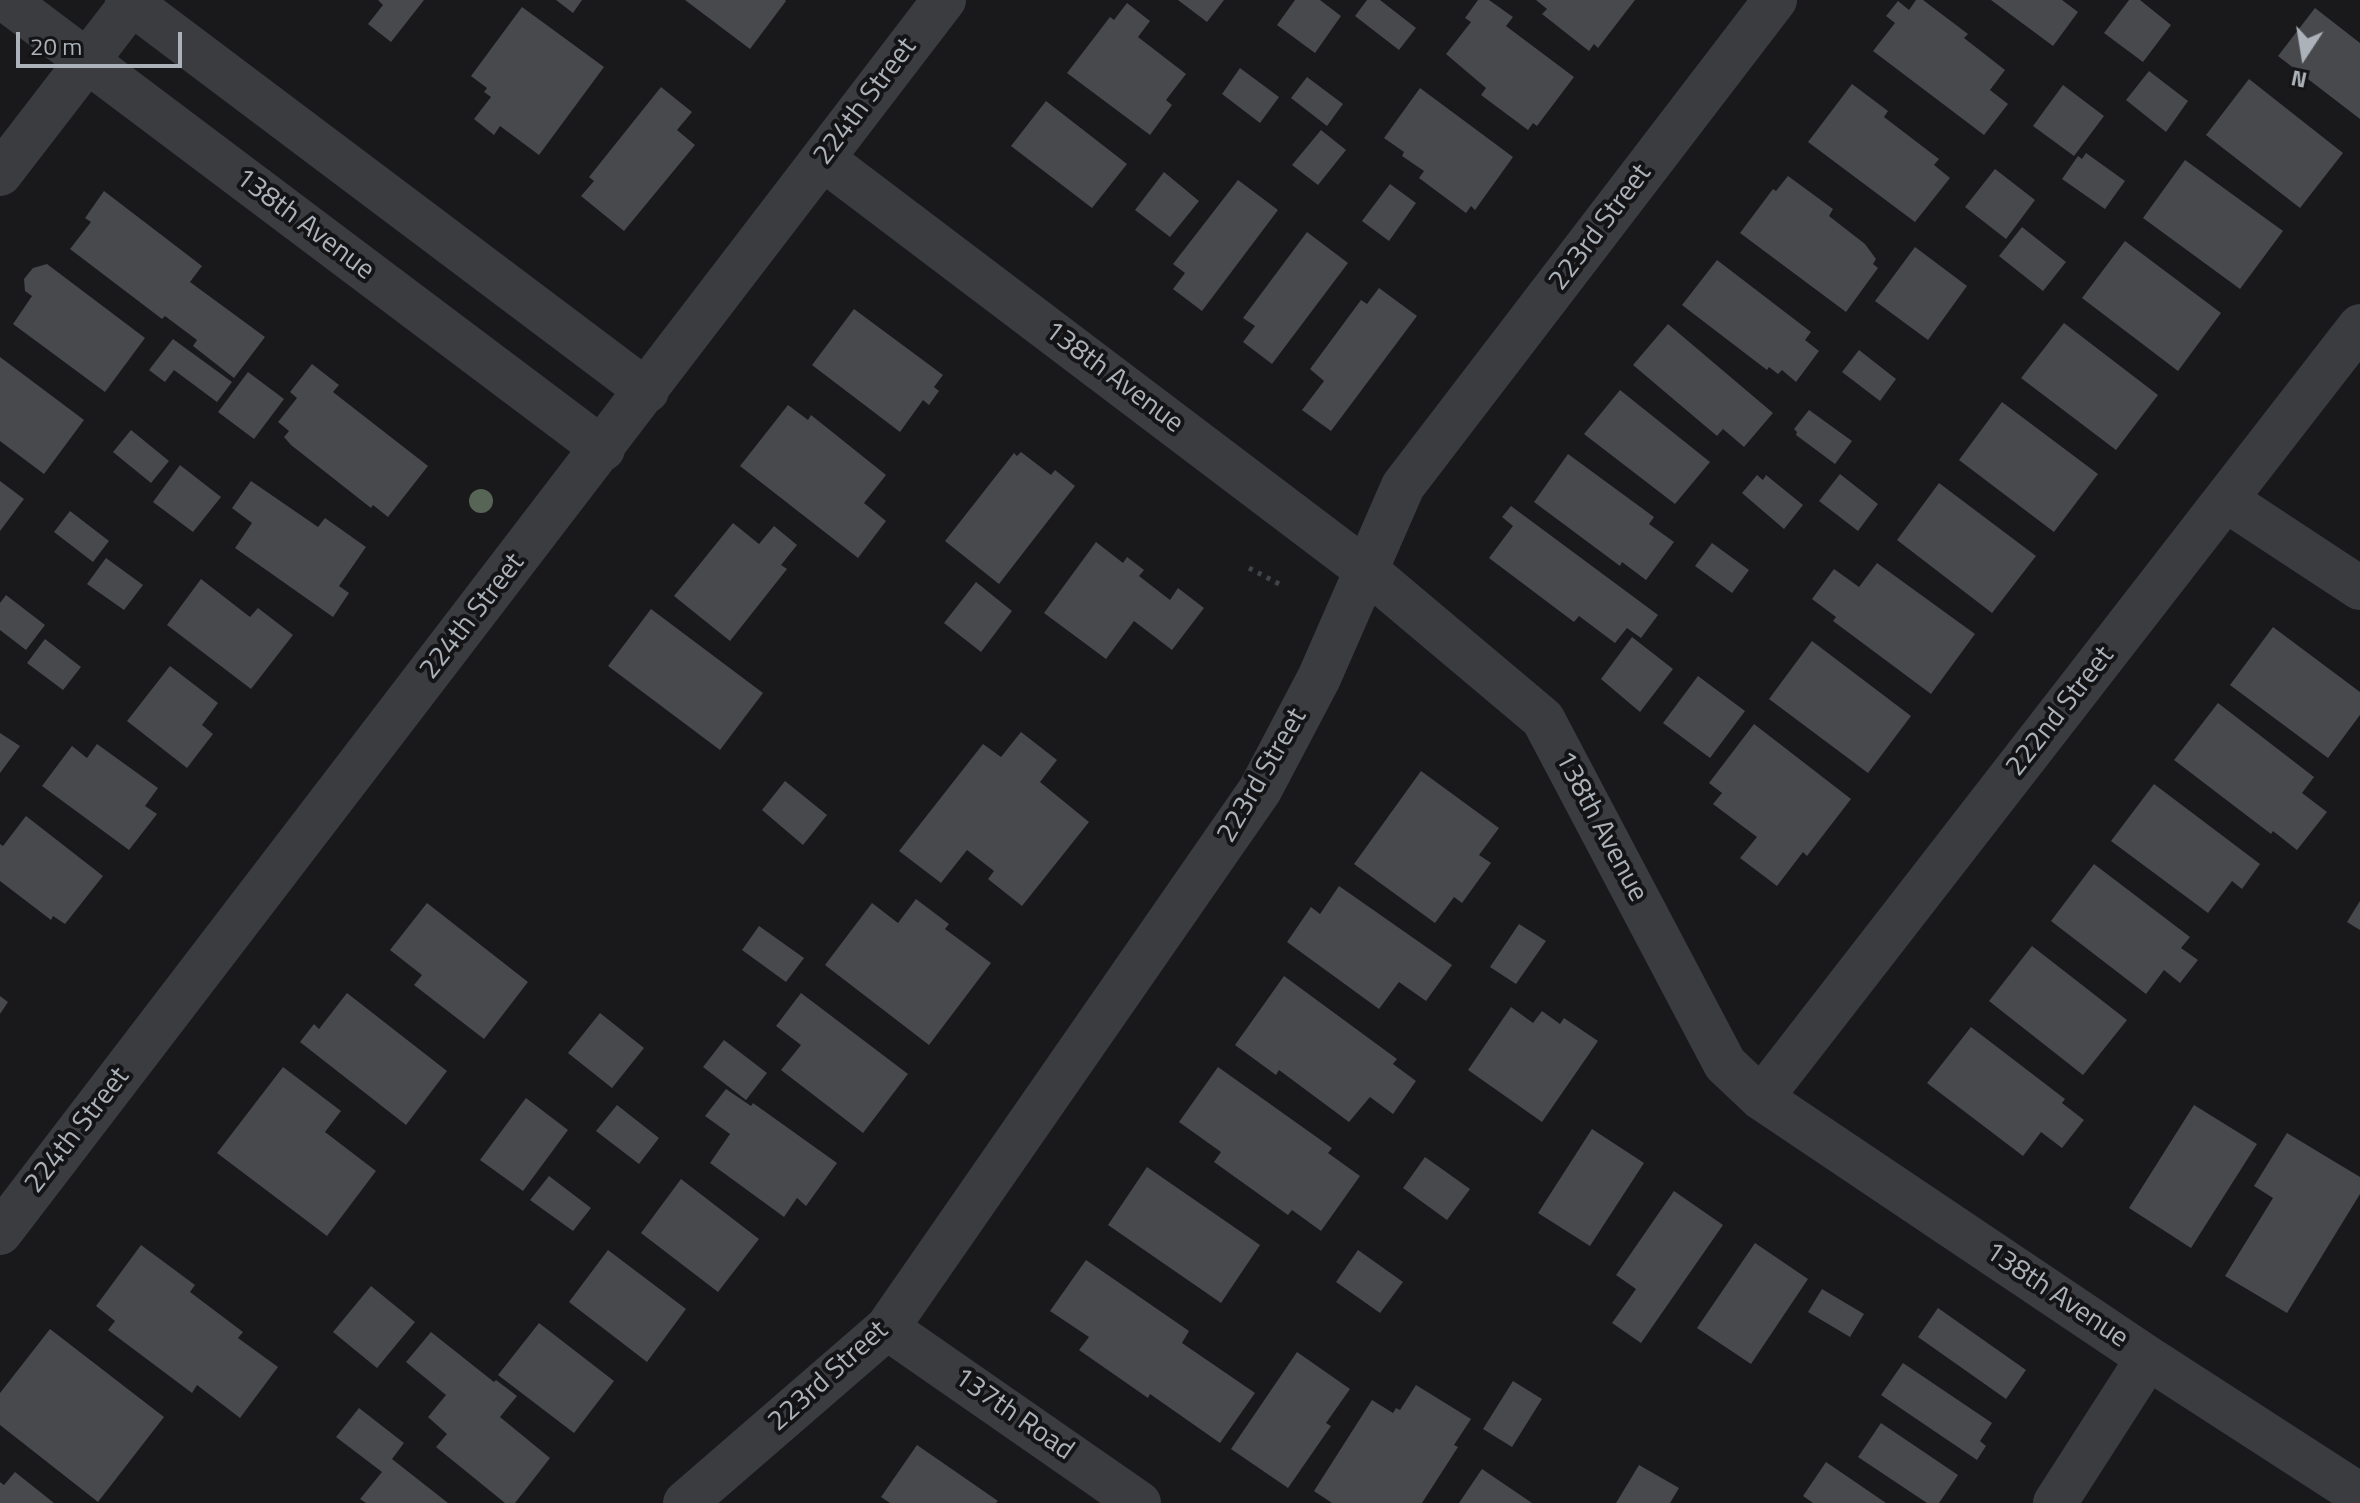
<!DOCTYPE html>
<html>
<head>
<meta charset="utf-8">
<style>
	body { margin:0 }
	#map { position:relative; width:2360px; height:1503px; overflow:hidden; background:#19191b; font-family:"Titillium Web",sans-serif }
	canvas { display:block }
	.north { position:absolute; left:2264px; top:16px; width:80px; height:80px; -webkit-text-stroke:6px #141416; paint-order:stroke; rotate:192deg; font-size:22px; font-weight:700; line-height:32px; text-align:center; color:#acb2b9 }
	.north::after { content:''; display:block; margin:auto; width:28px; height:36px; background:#acb2b9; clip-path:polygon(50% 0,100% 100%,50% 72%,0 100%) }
	.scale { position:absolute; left:16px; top:32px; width:166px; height:36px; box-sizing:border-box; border:4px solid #acb2b9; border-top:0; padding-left:10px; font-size:24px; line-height:28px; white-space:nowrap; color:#acb2b9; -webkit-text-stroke:6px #141416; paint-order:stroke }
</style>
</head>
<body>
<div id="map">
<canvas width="2360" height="1503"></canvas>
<div class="north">N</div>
<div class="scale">20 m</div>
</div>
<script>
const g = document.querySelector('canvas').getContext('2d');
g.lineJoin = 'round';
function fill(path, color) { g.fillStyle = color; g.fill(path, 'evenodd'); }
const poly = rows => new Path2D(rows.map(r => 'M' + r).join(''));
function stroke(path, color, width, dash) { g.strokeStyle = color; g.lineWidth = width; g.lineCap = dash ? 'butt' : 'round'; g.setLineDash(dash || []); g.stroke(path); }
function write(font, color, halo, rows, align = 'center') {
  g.font = font + ' "Titillium Web",sans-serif'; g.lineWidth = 8; g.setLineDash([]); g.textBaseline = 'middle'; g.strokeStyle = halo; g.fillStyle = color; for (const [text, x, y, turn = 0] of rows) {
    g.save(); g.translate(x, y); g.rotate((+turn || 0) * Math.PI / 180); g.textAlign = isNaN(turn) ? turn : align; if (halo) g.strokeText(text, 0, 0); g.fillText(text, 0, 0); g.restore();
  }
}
fill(poly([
	[378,0,424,0,391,42,368,24,383,5],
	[556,0,582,0,573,13],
	[685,0,785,0,786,1,750,49],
	[1178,0,1224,0,1207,22],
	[1295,0,1320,0,1341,16,1315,53,1277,25],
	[1367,0,1380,0,1416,28,1399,50,1355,16],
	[1478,0,1489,0,1513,17,1506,26,1574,77,1537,126,1533,123,1528,130,1481,95,1486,88,1446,54,1471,22,1465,18],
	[1536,0,1635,0,1598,48,1594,44,1589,51,1542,14,1547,9],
	[1916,0,1923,0,1968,34,1964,38,2005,70,1990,90,2008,104,1984,135,1873,51,1895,23,1886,16,1898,1,1909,10],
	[1991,0,2062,0,2078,12,2053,46],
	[2129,0,2140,0,2171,25,2143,62,2104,33],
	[1127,3,1150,21,1138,37,1186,74,1166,100,1172,105,1150,135,1067,73,1110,17,1114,20],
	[522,7,604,67,539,155,500,126,494,135,474,119,491,97,484,92,487,88,471,76],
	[2315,8,2360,43,2360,119,2278,56],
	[1240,68,1279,97,1260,123,1222,94],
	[2149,71,2188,101,2166,132,2126,100],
	[1307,77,1343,104,1327,126,1291,98],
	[2249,79,2343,153,2300,208,2206,135],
	[1852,84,1888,111,1884,117,1939,159,1934,165,1950,178,1915,222,1808,142],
	[2063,85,2104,116,2074,156,2033,126],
	[661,87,692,112,677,130,695,145,624,231,581,196,594,181,589,177],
	[1420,88,1513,157,1475,210,1471,206,1466,213,1419,178,1424,171,1402,156,1404,152,1384,138],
	[1046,101,1127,164,1092,208,1011,146],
	[1321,130,1346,150,1318,185,1292,165],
	[2086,153,2125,181,2105,209,2062,179,2078,156,2082,159],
	[2185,160,2283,231,2240,289,2143,218],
	[1995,169,2035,200,2006,239,1965,207],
	[1164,172,1199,201,1170,237,1135,210],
	[1788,176,1833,209,1829,216,1865,244,1876,259,1873,264,1878,268,1846,312,1740,233,1773,189,1776,191],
	[1238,180,1278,210,1202,311,1173,289,1185,273,1173,264],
	[1390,184,1416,203,1389,241,1362,221],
	[104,191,202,266,190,282,265,337,234,378,193,346,197,340,165,316,162,319,70,249,91,222,85,218],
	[2022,227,2066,262,2043,291,1999,256],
	[1307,232,1348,263,1272,364,1243,342,1255,326,1243,318],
	[2125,241,2221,313,2178,371,2082,298],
	[1915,247,1967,286,1928,340,1875,301],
	[1717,260,1811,332,1805,340,1819,351,1796,382,1782,370,1778,374,1769,367,1767,370,1682,305],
	[47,264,145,338,105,392,13,324,32,296,25,291,24,279,33,268],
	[1379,288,1417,316,1331,431,1302,410,1324,381,1310,369,1361,300,1367,304],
	[854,309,943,375,934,387,939,391,929,405,923,400,900,432,812,365],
	[2064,323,2158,395,2116,450,2021,378],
	[1668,324,1773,413,1744,447,1723,429,1717,436,1633,365],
	[173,339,232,382,217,402,174,370,165,382,149,370],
	[1859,350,1896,379,1880,401,1842,372],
	[0,357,84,420,44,474,0,441],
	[312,364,339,385,333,392,428,466,388,517,373,505,371,508,291,445,284,437,289,431,278,422,297,398,290,392],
	[248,372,284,399,254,439,218,412],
	[1620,390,1710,462,1675,504,1584,434],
	[2002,402,2098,474,2054,532,1959,460],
	[788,405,808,420,811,415,886,475,864,503,886,521,858,558,740,466],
	[1809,410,1852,441,1835,464,1796,435,1797,432,1794,429],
	[131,430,169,461,151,483,113,452],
	[1021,452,1051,475,1055,470,1075,486,999,584,945,541,1014,453,1017,456],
	[1568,454,1654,517,1649,524,1674,542,1646,580,1622,562,1620,566,1534,502],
	[180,465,221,497,193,532,153,502],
	[1840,474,1878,504,1858,531,1819,501],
	[1757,475,1763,480,1766,475,1803,505,1784,529,1742,493],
	[0,481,24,499,0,531],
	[251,481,318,527,325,518,366,547,339,586,349,593,333,617,235,548,252,523,232,508],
	[1939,483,2036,556,1992,613,1897,540],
	[1511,506,1658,615,1641,638,1627,628,1615,643,1579,616,1574,622,1489,558,1513,526,1502,517],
	[70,511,109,541,93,562,54,532],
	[733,523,759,544,774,526,797,545,781,565,787,569,730,641,674,596],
	[1096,542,1123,563,1127,557,1144,570,1139,576,1170,600,1178,588,1204,608,1172,650,1134,621,1106,659,1044,613],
	[1712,543,1749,570,1732,593,1695,566],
	[106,558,143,585,124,610,87,584],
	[1877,563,1975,634,1931,694,1833,621,1836,617,1812,599,1834,569,1859,587],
	[201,579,250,617,258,608,293,635,251,689,167,625],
	[976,582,1012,611,981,652,944,623],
	[6,595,45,625,26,650,0,630,0,603],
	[651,609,763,693,720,750,608,666],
	[2273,627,2360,692,2360,715,2328,758,2230,685],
	[1632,637,1673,669,1640,712,1601,679],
	[45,639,81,667,63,690,27,663],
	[1812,641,1911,716,1868,773,1769,699],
	[170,666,218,703,202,725,213,734,187,768,127,721],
	[1698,676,1745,711,1710,758,1663,723],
	[2218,703,2314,777,2302,793,2327,812,2297,850,2273,831,2271,834,2174,760],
	[1754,724,1851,799,1807,856,1803,852,1777,886,1740,858,1757,837,1713,804,1722,793,1709,783],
	[1021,732,1057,760,1040,782,1089,822,1022,906,988,879,994,871,967,850,941,883,899,851,983,744,1001,757],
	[0,733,20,746,0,773],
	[97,744,158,788,145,806,157,814,129,850,42,786,72,746,87,758],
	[1421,771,1499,828,1479,855,1491,863,1462,903,1454,897,1435,923,1354,864],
	[785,781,827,815,803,845,762,810],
	[2154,784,2260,864,2242,889,2232,881,2208,913,2111,841],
	[26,816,103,876,65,924,53,916,51,920,0,881,0,844,3,846],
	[2094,864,2190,937,2181,948,2198,960,2180,983,2164,970,2146,994,2051,921],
	[1339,886,1452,965,1426,1001,1399,982,1379,1009,1287,942,1311,907,1320,914],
	[916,899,949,924,945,929,991,963,929,1045,825,965,872,903,898,923],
	[2360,901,2360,930,2347,922],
	[427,903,528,982,484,1039,414,985,422,975,390,950],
	[1519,924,1546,941,1516,984,1490,967],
	[759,926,804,958,786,982,742,950],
	[2032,946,2127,1020,2083,1075,1989,1001],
	[1284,976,1397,1059,1393,1064,1416,1081,1393,1114,1370,1097,1349,1122,1279,1070,1276,1075,1235,1045],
	[347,993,447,1071,406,1125,300,1042,314,1024,319,1029],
	[801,993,908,1074,863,1133,781,1070,801,1045,776,1026],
	[0,996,8,1002,0,1014],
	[1511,1007,1533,1023,1542,1011,1560,1024,1564,1018,1598,1041,1542,1122,1468,1070],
	[600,1013,644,1048,612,1088,568,1053],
	[1971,1027,2065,1099,2062,1103,2084,1120,2062,1148,2041,1132,2023,1156,1927,1083],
	[724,1040,767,1073,746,1100,703,1067],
	[283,1067,341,1111,325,1132,376,1171,327,1236,217,1153],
	[1218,1067,1332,1148,1328,1153,1360,1176,1321,1231,1292,1210,1288,1215,1214,1162,1221,1152,1179,1122],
	[726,1089,751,1106,753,1103,837,1163,806,1206,797,1198,784,1217,710,1163,730,1134,705,1116],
	[526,1098,568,1130,523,1191,480,1160],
	[617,1105,659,1138,639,1164,596,1131],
	[2194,1105,2257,1144,2191,1248,2129,1208],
	[1592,1129,1644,1163,1590,1246,1538,1213],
	[2287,1133,2360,1177,2360,1194,2287,1313,2225,1276,2273,1198,2254,1186],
	[1425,1157,1470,1189,1447,1220,1403,1188],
	[1147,1167,1260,1245,1221,1303,1108,1225],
	[549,1176,591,1208,573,1231,530,1200],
	[681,1179,759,1239,718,1292,641,1233],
	[1674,1191,1723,1225,1641,1343,1612,1323,1636,1289,1616,1275],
	[1755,1243,1808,1279,1751,1364,1697,1328],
	[141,1245,195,1285,190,1292,243,1332,238,1338,278,1367,240,1418,197,1385,192,1393,108,1330,115,1321,96,1306],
	[608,1250,686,1309,647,1362,569,1302],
	[1358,1250,1403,1282,1380,1313,1336,1282],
	[1086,1260,1189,1331,1182,1343,1255,1393,1220,1443,1150,1394,1148,1398,1079,1350,1089,1337,1050,1311],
	[371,1286,415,1322,377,1368,333,1332],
	[1822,1289,1864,1314,1850,1337,1808,1312],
	[1938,1308,2026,1370,2006,1399,1918,1337],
	[539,1323,614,1381,574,1433,498,1375],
	[50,1329,164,1417,98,1502,0,1425,0,1393],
	[431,1332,494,1382,496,1380,517,1396,500,1417,550,1458,515,1503,505,1503,436,1447,447,1434,428,1417,446,1395,406,1362],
	[1297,1352,1350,1389,1326,1423,1331,1426,1288,1488,1231,1449],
	[1903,1363,1992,1423,1980,1441,1986,1446,1977,1460,1881,1395],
	[1513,1381,1542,1399,1512,1447,1483,1429],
	[1416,1385,1471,1419,1454,1445,1458,1447,1422,1503,1332,1503,1314,1491,1372,1400,1393,1413,1396,1408,1400,1410],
	[359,1408,404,1443,392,1459,448,1503,366,1503,360,1499,382,1472,336,1437],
	[1881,1423,1958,1475,1939,1503,1927,1503,1858,1457],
	[917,1445,998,1501,996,1503,890,1503,881,1497],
	[1826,1462,1886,1503,1813,1503,1803,1496],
	[1639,1465,1679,1488,1670,1503,1616,1503],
	[1482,1469,1532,1503,1459,1503],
	[15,1472,54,1503,0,1503,0,1482,4,1485]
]), '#48494d');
stroke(poly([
	[1249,568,1281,585]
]), '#404347', 5, [4, 6]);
stroke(poly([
	[6,0,603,449],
	[127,0,647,391],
	[823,159,1366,570,1543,719,1725,1064,1761,1098,2148,1358,2360,1495],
	[0,174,134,0],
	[2226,500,2360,588],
	[1761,1098,2360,326],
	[0,1233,944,0],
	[887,1328,1139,1503],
	[685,1503,887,1328,1260,790,1319,678,1403,486,1775,0],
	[2055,1503,2148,1358]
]), '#3a3c40', 44);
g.fillStyle = '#566555';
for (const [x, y] of [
	[481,501]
]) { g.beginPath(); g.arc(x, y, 12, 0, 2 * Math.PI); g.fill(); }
write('28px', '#acb2b9', '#141416', [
	["224th Street",866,102,-53],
	["138th Avenue",304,225,37],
	["223rd Street",1601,228,-53],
	["138th Avenue",1113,378,37],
	["224th Street",473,617,-52],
	["222nd Street",2061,712,-52],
	["223rd Street",1263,776,-60],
	["138th Avenue",1600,827,62],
	["224th Street",78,1131,-52],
	["138th Avenue",2056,1296,34],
	["223rd Street",829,1377,-42],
	["137th Road",1013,1415,35]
]);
</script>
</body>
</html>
